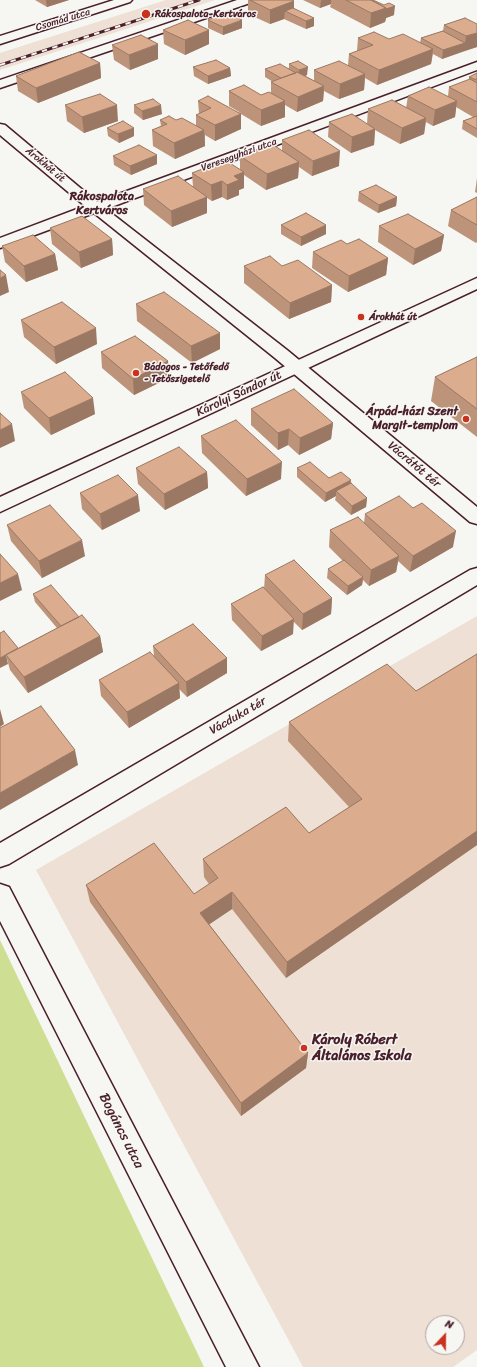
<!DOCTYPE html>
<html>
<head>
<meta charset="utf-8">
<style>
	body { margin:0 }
	#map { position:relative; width:477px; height:1367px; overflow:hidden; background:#f6f6f2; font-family:Sriracha,sans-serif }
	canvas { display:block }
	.north { position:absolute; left:425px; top:1315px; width:40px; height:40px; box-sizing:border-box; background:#f6f6f2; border:1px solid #b1a0a2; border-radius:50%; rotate:22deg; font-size:11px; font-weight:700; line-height:16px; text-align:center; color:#4a1f2b }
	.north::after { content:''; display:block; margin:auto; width:14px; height:18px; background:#c8321e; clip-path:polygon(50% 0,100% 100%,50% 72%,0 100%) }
</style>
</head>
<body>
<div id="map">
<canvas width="477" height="1367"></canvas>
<div class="north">N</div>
</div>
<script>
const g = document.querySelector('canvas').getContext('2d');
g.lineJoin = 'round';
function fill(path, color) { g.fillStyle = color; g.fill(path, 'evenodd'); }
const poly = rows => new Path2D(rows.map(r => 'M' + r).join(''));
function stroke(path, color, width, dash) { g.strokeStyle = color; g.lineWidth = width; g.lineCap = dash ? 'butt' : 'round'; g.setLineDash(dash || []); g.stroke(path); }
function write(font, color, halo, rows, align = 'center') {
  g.font = font + ' Sriracha,sans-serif'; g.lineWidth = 3; g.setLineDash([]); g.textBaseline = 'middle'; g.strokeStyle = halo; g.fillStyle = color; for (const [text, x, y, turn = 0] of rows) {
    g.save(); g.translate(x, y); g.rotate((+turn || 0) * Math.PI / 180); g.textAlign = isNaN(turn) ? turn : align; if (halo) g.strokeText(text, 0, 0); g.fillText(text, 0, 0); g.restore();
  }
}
fill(poly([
	[166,0,215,0,0,70,0,53],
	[477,616,477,1350,453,1367,303,1367,36,870],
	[433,1323,457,1323,457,1347,433,1347]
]), '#eee0d4');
fill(poly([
	[0,940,204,1367,0,1367]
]), '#cede92');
const street = poly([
	[114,0,132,0,130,2,0,44,0,36,114,0],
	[237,0,255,0,253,2,0,88,0,80,237,0],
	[477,62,477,70,106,209,287,350,477,507,477,524,470,522,275,358,94,213,0,248,0,238,85,206,0,135,0,124,5,125,97,202,477,62],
	[477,568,477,585,9,864,0,867,0,843,470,570,477,568],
	[0,884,9,887,259,1367,226,1367,0,921,0,884]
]);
const secondary = poly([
	[477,278,477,289,0,512,0,497,477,278]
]);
stroke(street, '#4a1f2b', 3);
stroke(secondary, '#4a1f2b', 3);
fill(street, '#f6f6f2');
fill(secondary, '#f6f6f2');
const rail = poly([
	[0,65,199,0]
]);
stroke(rail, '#4a1f2b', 3);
stroke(rail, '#f6f6f2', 2, [5.5]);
fill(poly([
	[35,0,69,0,47,7],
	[248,0,292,0,294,1,294,8,314,26,306,29,284,19,270,24,248,14],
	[303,0,373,0,394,15,386,18,385,22,370,28,330,7,331,4,320,8],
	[465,18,477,47,442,59,433,54,431,64,377,85,365,78,364,90,339,99,324,91,323,101,297,112,285,105,285,117,261,126,241,114,241,129,215,141,205,135,205,146,175,159,153,146,152,130,161,126,160,120,176,120,196,126,196,115,199,114,198,101,241,113,229,106,229,91,261,95,271,93,271,82,273,82,265,77,265,69,289,68,289,64,307,75,305,76,314,81,314,70,348,65,349,54,357,51,358,38,389,39,420,43,421,38,443,31,444,25],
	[208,20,242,28,223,35,208,28],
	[163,30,209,30,209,44,185,55,164,44],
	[112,45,158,59,130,70,114,60],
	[100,63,101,78,38,103,18,91,16,76],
	[193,67,230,68,231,76,208,84,194,76],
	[477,73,477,138,462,129,463,121,473,117,456,107,455,117,433,126,426,122,424,134,400,144,375,130,374,145,351,153,328,137,329,122,367,124,368,109,406,108,408,96,448,96,449,87,469,80,469,77],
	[65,105,118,121,84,133,67,121],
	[134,105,162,114,143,120,134,113],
	[107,128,134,128,134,136,119,143,108,136],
	[282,140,339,166,312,176,299,167,298,178,266,190,244,175,244,188,239,190,239,195,227,200,222,197,212,201,207,198,207,213,172,227,144,205,143,189,193,187,192,173,240,170,240,156,282,151],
	[157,155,157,164,131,175,114,165,113,156],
	[477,178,477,193,475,192],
	[359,192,397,197,396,206,378,213,358,201],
	[477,197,477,242,476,243,448,226,451,210],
	[281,225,326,225,326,234,301,246,281,234],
	[379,226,444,235,441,251,413,265,378,242],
	[50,228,112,239,113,255,81,268,52,244],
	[2,246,55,254,58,270,26,282,5,262],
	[313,252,388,258,386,275,348,292,312,268],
	[244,266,282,266,332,285,331,302,289,319,244,283],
	[136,304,220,349,192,363,137,321],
	[21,320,97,344,56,364,24,337],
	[101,352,168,361,169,378,134,395,102,368],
	[477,357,477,437,431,401,435,377],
	[21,392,95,414,51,435,24,408],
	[251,409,333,423,331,439,299,455,288,445,278,450,251,425],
	[201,436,281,479,246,496,202,453],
	[136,468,207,472,208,488,165,510,138,484],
	[297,468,350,484,367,498,366,507,351,515,335,500,336,496,325,502,297,477],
	[80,493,140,511,102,530,82,509],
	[365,514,453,547,410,572,398,561,396,572,369,586,363,580,362,585,347,595,327,578,328,569,343,561,329,547,330,530,364,523],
	[7,525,85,556,42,578,11,541],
	[265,575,332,598,331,614,302,630,293,621,293,634,261,651,232,620,231,604,264,589],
	[33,594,79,617,100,636,103,652,28,693,10,670,0,633,18,648,57,628,35,602],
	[153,646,227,658,227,673,187,697,179,689,180,698,129,728,101,696,99,680,154,656],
	[477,654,477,845,286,978,232,909,209,924,308,1053,306,1068,241,1116,90,902,86,885,194,894,209,884,204,877,203,859,309,833,349,807,288,741,289,722,416,691]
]), '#bd947a');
fill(poly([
	[46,0,69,0,47,7],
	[321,0,331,0,331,4,320,8],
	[294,1,294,15,285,11,284,19,270,24,270,10],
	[395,6,394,15,386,18,385,22,370,28,371,13,386,8],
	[314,18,314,26,306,29,306,21],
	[242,20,242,28,223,35,223,27],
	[209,30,209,44,185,55,185,40],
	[477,33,477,47,464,51,466,36],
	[465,43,464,51,442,59,443,50],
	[158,44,158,59,130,70,129,55],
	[433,49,431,64,377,85,379,70],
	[100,63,101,78,38,103,36,88],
	[308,67,307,75,299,78,298,75,299,70],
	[230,68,231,76,208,84,208,76],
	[365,74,364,90,339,99,340,84],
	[324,86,323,101,297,112,298,97],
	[285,101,285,117,261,126,261,110],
	[457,101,455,117,433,126,435,110],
	[117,105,118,121,84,133,82,117],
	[161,105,162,114,143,120,142,111],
	[241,114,241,129,215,141,215,125],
	[426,118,424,134,400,144,402,128],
	[134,128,134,136,119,143,118,134],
	[375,129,374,145,351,153,352,137],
	[204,130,205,146,175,159,174,143],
	[340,151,339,166,312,176,313,161],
	[157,155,157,164,131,175,130,166],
	[299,162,298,178,266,190,267,174],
	[244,172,244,188,239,190,239,195,227,200,227,185,234,176],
	[222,181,222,197,212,201,211,185],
	[207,197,207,213,172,227,171,211],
	[397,197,396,206,378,213,379,205],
	[326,225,326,234,301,246,301,237],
	[444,235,441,251,413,265,415,249],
	[112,239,113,255,81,268,79,252],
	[55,254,58,270,26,282,24,266],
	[388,258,386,275,348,292,349,276],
	[6,275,9,292,0,296,0,278],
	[332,285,331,302,289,319,290,303],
	[96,328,97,344,56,364,54,347],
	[220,333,220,349,192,363,191,346],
	[168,361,169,378,134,395,133,379],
	[93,398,95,414,51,435,49,418],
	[333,423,331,439,299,455,300,438],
	[12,424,15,441,0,448,0,430],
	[289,429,288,445,278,450,278,433],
	[282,462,281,479,246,496,247,479],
	[207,472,208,488,165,510,164,494],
	[351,480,350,489,336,491,336,496,325,502,326,493],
	[138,495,140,511,102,530,100,514],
	[367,498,366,507,351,515,352,506],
	[456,531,453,547,410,572,413,556],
	[82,540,85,556,42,578,39,561],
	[399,556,396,572,369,586,371,570],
	[18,574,22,590,0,601,0,583],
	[363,577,362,585,347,595,348,586],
	[332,598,331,614,302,630,303,614],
	[294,619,293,634,261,651,262,636],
	[100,636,103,652,28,693,24,677],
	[6,655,8,664,0,668,0,658],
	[227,658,227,673,187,697,186,682],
	[179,683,180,698,129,728,127,712],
	[0,709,4,724,0,727],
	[75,750,78,765,0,810,0,793],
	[477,831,477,845,286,978,287,962],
	[232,892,232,909,201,930,200,913],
	[308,1053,306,1068,241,1116,241,1103]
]), '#9a7863');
const building = poly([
	[250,0,292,0,294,1,270,10,250,0],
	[346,0,371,0,386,8,371,13,346,0],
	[371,0,373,0,384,5,389,3,395,6,386,9,386,8,371,0],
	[293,8,314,18,306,21,285,11,293,8],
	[226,12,242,20,223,27,208,20,226,12],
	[465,18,477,24,477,33,466,36,444,25,465,18],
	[188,20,209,30,185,40,163,30,188,20],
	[443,31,465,43,443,50,421,38,443,31],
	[374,32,389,39,403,34,433,49,379,70,349,54,373,45,358,38,374,32],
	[141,35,158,44,129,55,112,45,141,35],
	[79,52,100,63,36,88,16,76,79,52],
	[216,60,230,68,208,76,193,67,216,60],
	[298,61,308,67,299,70,289,64,298,61],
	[339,61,365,74,340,84,314,70,339,61],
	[280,64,296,73,281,78,265,69,280,64],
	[297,72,324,86,298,97,271,82,297,72],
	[477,73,477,80,469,77,477,73],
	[470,79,477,83,477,102,449,87,470,79],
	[244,85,261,95,269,92,285,101,261,110,229,91,244,85],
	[429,87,457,101,435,110,408,96,429,87],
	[100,94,117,105,82,117,65,105,100,94],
	[208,96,241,114,215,125,196,115,211,108,198,101,208,96],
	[153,99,161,105,142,111,134,105,153,99],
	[392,100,426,118,402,128,368,109,392,100],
	[352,114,375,129,352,137,329,122,352,114],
	[169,116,176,120,182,118,204,130,174,143,152,130,167,124,160,120,169,116],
	[477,116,477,129,463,121,477,116],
	[123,121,134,128,118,134,107,128,123,121],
	[309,130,340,151,313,161,282,140,309,130],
	[272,144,299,162,267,174,240,156,272,144],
	[139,145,157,155,130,166,113,156,139,145],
	[225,160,244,172,234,176,239,180,227,185,222,181,211,185,192,173,225,160],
	[178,176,207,197,171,211,143,189,178,176],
	[376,185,397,197,379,205,359,192,376,185],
	[477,197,477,225,451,210,477,197],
	[306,213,326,225,301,237,281,225,306,213],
	[408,214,444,235,415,249,379,226,408,214],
	[82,216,112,239,79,252,50,228,82,216],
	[33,235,55,254,24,266,2,246,33,235],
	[359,239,388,258,349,276,313,252,341,240,347,244,359,239],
	[270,256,282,266,298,260,332,285,290,303,244,266,270,256],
	[0,270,6,275,0,278,0,270],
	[164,292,220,333,191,346,136,304,164,292],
	[62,302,96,328,54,347,21,320,62,302],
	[135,336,168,361,133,379,101,352,135,336],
	[477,357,477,409,435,377,477,357],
	[65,372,93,398,49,418,21,392,65,372],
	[294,389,333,423,300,438,289,429,278,433,251,409,294,389],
	[0,413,12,424,0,430,0,413],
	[236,420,282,462,247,479,201,436,236,420],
	[179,447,207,472,164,494,136,468,179,447],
	[310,462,329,478,341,472,351,480,326,493,297,468,310,462],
	[118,475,138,495,100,514,80,493,118,475],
	[351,483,367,498,352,506,336,491,351,483],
	[399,496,413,508,422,503,456,531,413,556,365,514,399,496],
	[50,505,82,540,39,561,7,525,50,505],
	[358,517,399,556,371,570,330,530,358,517],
	[0,554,18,574,0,583,0,554],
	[294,560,332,598,303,614,265,575,294,560],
	[344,560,363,577,348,586,328,569,344,560],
	[51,585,79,617,61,626,33,594,51,585],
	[263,587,294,619,262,636,231,604,263,587],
	[82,615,100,636,24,677,6,655,82,615],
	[193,624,227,658,186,682,153,646,193,624],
	[4,631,18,648,0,658,0,633,4,631],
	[150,652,179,683,127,712,99,680,150,652],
	[477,654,477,831,287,962,232,892,200,913,308,1053,241,1103,86,885,154,843,194,894,218,878,203,859,286,807,309,833,362,799,289,722,387,664,416,691,477,654],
	[41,706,75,750,0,793,0,728,41,706]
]);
fill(building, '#dcac8e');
stroke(building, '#9a7863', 1);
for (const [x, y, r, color] of [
	[146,14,5,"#c8321e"],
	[361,317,4,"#c8321e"],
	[136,373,4,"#c8321e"],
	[466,419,4,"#c8321e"],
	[304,1048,4,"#c8321e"]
]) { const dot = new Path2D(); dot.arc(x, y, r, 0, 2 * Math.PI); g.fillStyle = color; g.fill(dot); stroke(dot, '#f6f6f2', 1.5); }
write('bold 10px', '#4a1f2b', '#f6f6f2', [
	["Rákospalota-Kertváros",155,14],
	["Árokhát út",369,317],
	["Bádogos - Tetőfedő",144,367],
	["- Tetőszigetelő",144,379]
], 'left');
write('10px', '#4a1f2b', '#f6f6f2', [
	["Csomád utca",63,20,-17],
	["Veresegyházi utca",239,155,-20],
	["Árokhát út",45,165,40]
]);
write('bold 12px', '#4a1f2b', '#f6f6f2', [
	["Rákospalota",102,197],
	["Kertváros",102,211]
]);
write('12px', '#4a1f2b', '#f6f6f2', [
	["Károlyi Sándor út",239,394,-25],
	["Vácrátót tér",414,465,40],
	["Vácduka tér",238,716,-30]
]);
write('bold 12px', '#4a1f2b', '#f6f6f2', [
	["Árpád-házi Szent",458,412],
	["Margit-templom",458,426]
], 'right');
write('bold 14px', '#4a1f2b', '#f6f6f2', [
	["Károly Róbert",312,1040],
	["Általános Iskola",312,1056]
], 'left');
write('14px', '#4a1f2b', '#f6f6f2', [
	["Bogáncs utca",121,1131,63]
]);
</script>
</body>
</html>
